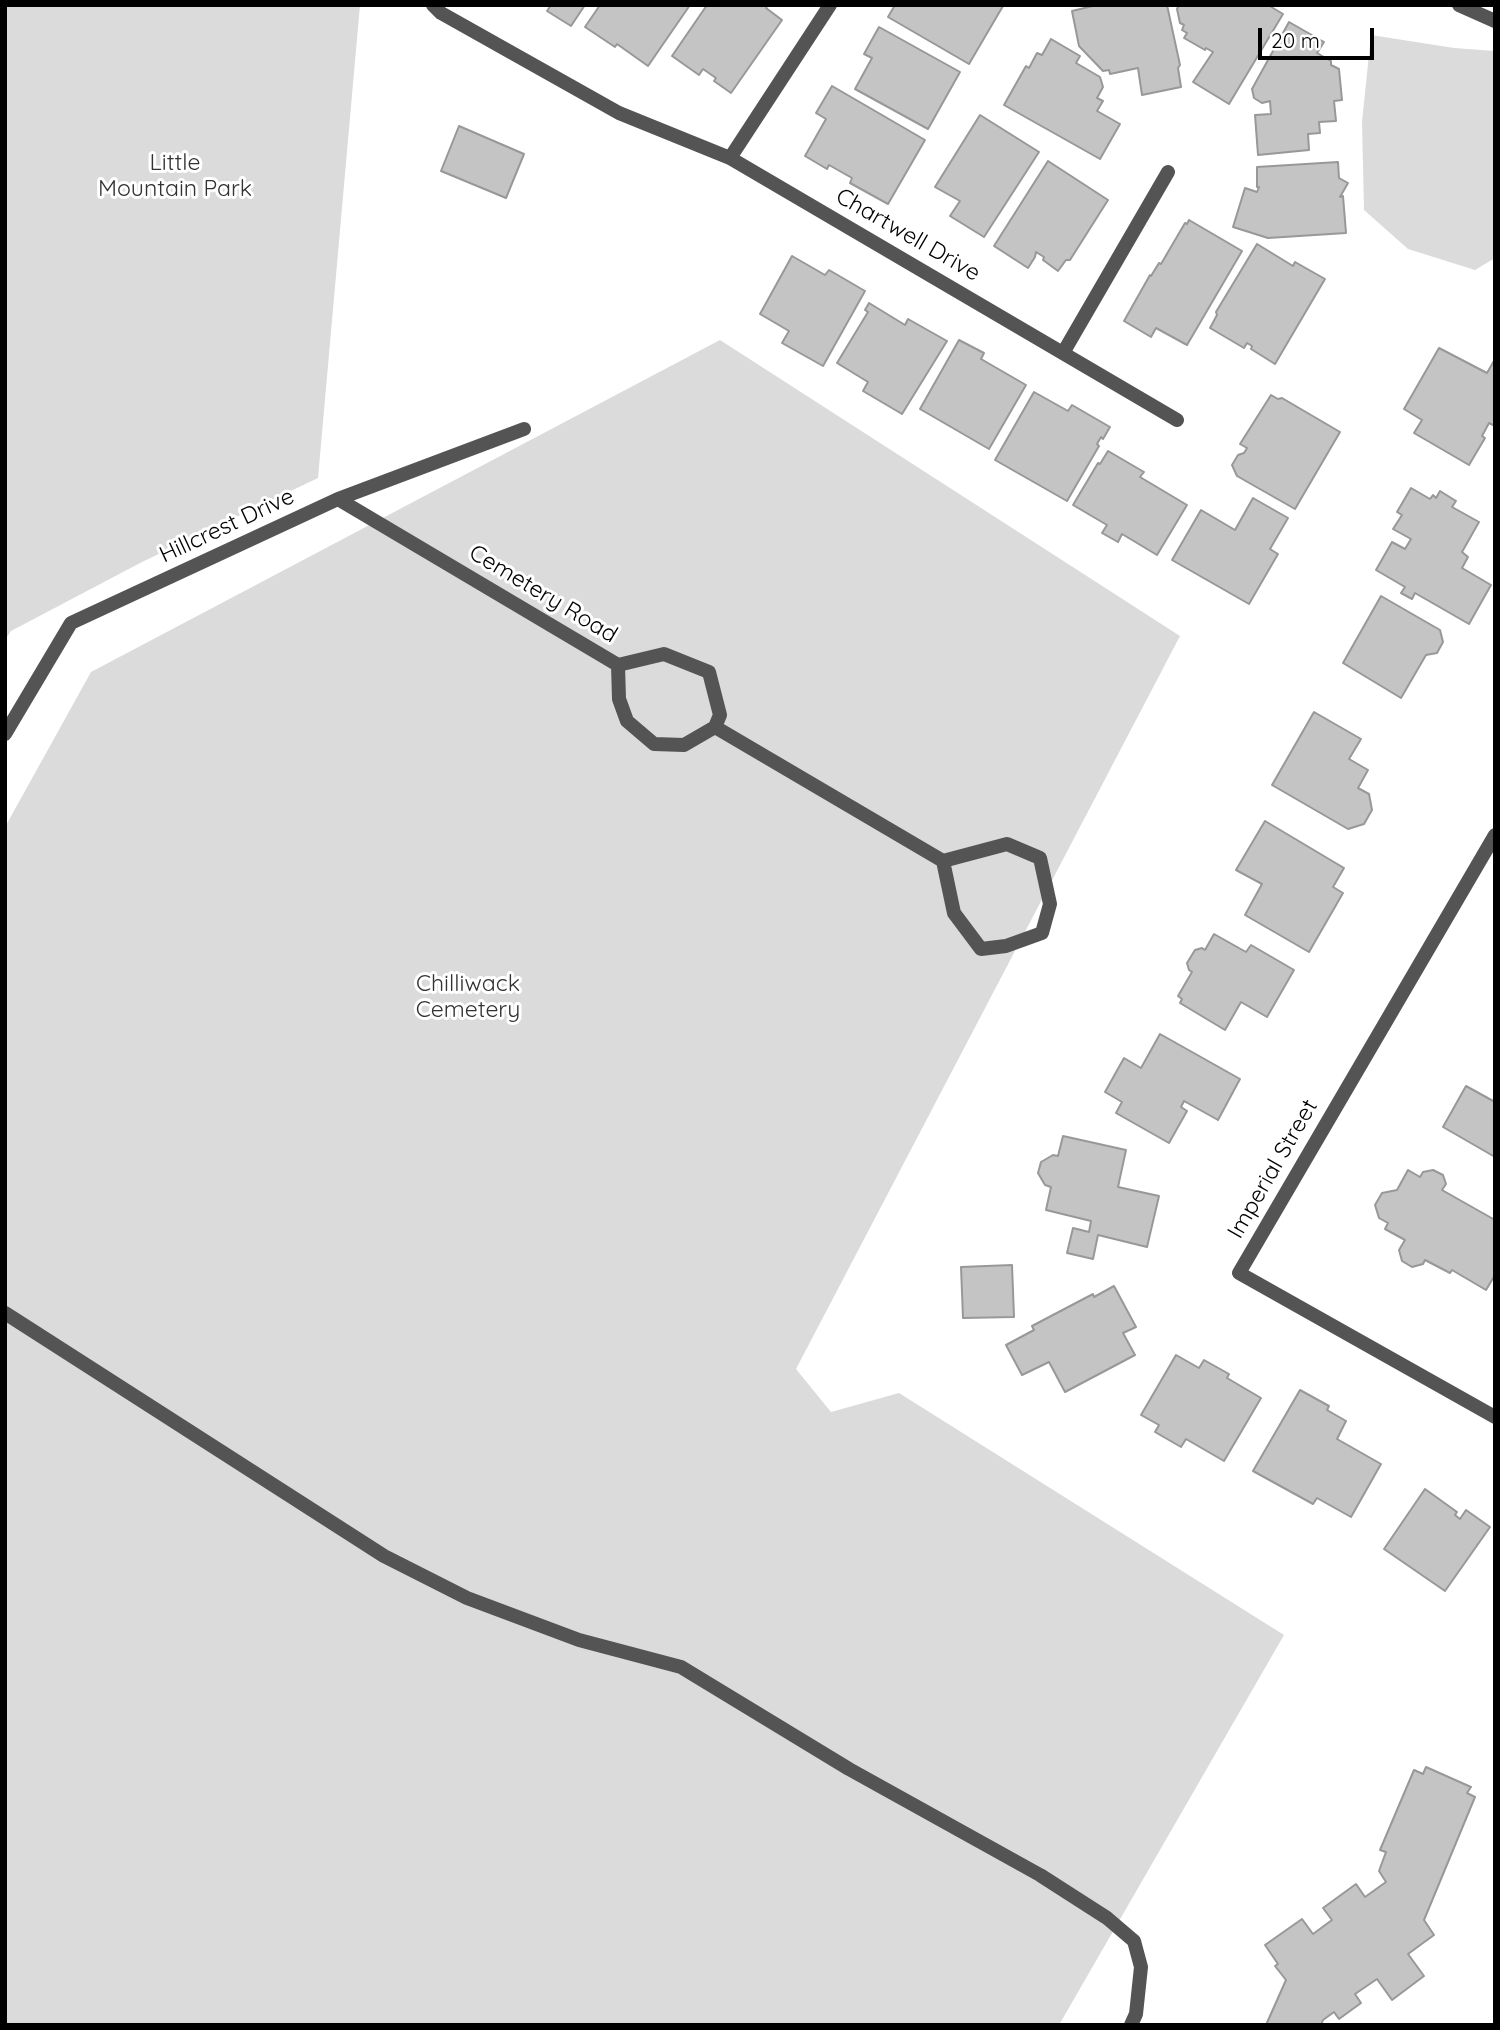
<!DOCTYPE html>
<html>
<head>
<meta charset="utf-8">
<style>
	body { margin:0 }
	#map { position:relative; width:1500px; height:2030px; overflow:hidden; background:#fff; font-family:Quicksand,sans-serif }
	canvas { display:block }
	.frame { position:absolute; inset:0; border:7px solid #000; pointer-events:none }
	.scale { position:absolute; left:1258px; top:28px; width:116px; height:32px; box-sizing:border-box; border:4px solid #000; border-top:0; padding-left:9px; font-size:21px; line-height:24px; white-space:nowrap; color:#000; -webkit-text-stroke:5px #fff; paint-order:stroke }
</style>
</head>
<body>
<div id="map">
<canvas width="1500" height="2030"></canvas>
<div class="frame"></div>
<div class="scale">20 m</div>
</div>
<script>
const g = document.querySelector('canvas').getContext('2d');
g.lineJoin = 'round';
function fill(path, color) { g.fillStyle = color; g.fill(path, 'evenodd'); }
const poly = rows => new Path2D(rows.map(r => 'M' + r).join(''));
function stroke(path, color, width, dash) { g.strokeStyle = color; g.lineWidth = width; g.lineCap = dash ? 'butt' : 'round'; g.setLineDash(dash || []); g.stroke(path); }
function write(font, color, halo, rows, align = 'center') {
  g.font = font + ' Quicksand,sans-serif'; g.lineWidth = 6; g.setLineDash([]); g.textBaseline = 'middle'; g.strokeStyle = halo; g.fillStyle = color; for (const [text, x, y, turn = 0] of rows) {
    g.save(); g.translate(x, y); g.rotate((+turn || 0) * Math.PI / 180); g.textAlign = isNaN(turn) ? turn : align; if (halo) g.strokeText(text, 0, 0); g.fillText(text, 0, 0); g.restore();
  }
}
fill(poly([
	[5,5,360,5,318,478,142,562,11,631,5,640],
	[1371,35,1454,48,1495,51,1495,258,1475,270,1408,249,1364,210,1362,122],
	[720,340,1180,636,796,1369,831,1412,899,1393,1284,1635,1059,2025,5,2025,5,827,91,672]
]), '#dbdbdb');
const building = poly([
	[551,5,585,5,571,26,547,11,551,5],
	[600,5,690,5,648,66,617,44,615,47,585,27,600,5],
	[707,5,768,5,766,8,782,20,731,93,714,81,716,78,703,69,699,75,672,56,707,5],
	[895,5,1002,5,1003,6,969,64,888,17,895,5],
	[1097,5,1167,5,1180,65,1178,68,1181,87,1142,95,1138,68,1110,74,1109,70,1103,71,1079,46,1072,11,1097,5],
	[1179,5,1268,5,1283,14,1229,104,1193,82,1213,52,1206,48,1205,50,1184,38,1187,33,1182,30,1184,25,1180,23,1177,9,1179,5],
	[1289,22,1324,42,1317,53,1331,61,1331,65,1339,69,1342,100,1334,101,1336,121,1319,122,1320,133,1308,134,1309,150,1258,155,1255,115,1271,114,1270,101,1262,103,1254,98,1252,89,1289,22],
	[879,27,960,72,928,129,855,89,872,58,864,54,879,27],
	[1051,39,1080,56,1076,63,1100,77,1103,87,1097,98,1103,101,1097,111,1120,124,1100,159,1004,105,1026,66,1029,68,1037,53,1042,55,1051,39],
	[832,86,925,140,888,204,850,183,852,178,829,165,827,169,805,156,826,119,816,113,832,86],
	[980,115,1039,152,984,237,950,216,960,201,935,187,980,115],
	[459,126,524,154,506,198,441,171,459,126],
	[1048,161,1108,200,1070,260,1066,260,1058,271,1043,260,1044,257,1036,252,1035,257,1028,268,994,246,1048,161],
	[1338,162,1339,178,1348,183,1340,197,1343,196,1346,233,1268,238,1233,227,1245,188,1257,192,1259,187,1257,187,1257,167,1338,162],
	[1189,220,1242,251,1187,345,1156,328,1151,337,1124,321,1150,275,1151,276,1159,263,1161,264,1185,223,1187,224,1189,220],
	[1257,244,1293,266,1295,262,1325,279,1275,364,1251,349,1252,346,1247,343,1244,348,1210,328,1217,315,1216,312,1257,244],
	[792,256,825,275,829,270,865,291,823,366,782,343,789,331,760,314,792,256],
	[869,303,905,325,908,319,947,341,902,414,863,391,868,382,837,363,868,312,865,310,869,303],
	[959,340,984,353,981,359,1026,385,989,449,920,409,959,340],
	[1439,348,1487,373,1495,359,1495,426,1489,423,1482,436,1485,438,1469,465,1414,433,1422,420,1404,409,1439,348],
	[1034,392,1068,411,1072,405,1110,427,1103,439,1101,437,1097,444,1099,446,1067,501,995,460,1034,392],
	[1271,395,1278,399,1282,398,1340,432,1295,509,1237,476,1232,465,1238,455,1244,453,1247,448,1240,444,1271,395],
	[1108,451,1144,472,1140,477,1187,505,1157,555,1122,534,1118,542,1102,533,1107,525,1073,505,1098,463,1100,464,1108,451],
	[1411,488,1430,499,1433,495,1436,498,1440,491,1456,501,1452,507,1479,522,1462,552,1468,557,1462,568,1491,585,1469,624,1415,593,1412,599,1401,593,1405,587,1376,570,1392,542,1405,549,1411,539,1393,529,1402,515,1397,512,1411,488],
	[1253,498,1288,518,1270,549,1278,554,1249,604,1172,560,1201,510,1235,530,1253,498],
	[1381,596,1440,630,1443,642,1437,653,1426,655,1401,698,1343,663,1381,596],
	[1314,712,1361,739,1349,759,1368,770,1358,788,1369,794,1372,810,1364,824,1348,829,1272,785,1314,712],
	[1265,821,1344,868,1333,887,1343,893,1309,952,1245,915,1262,884,1236,870,1265,821],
	[1214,934,1246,952,1251,945,1294,970,1267,1017,1241,1002,1225,1030,1180,1003,1182,999,1178,996,1192,972,1189,970,1187,963,1195,950,1202,948,1205,950,1214,934],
	[1160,1034,1240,1079,1218,1120,1184,1101,1181,1107,1187,1111,1169,1143,1116,1113,1122,1102,1105,1092,1124,1058,1141,1068,1160,1034],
	[1466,1086,1495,1102,1495,1157,1443,1127,1466,1086],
	[1063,1136,1126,1150,1118,1187,1159,1196,1147,1247,1098,1235,1093,1259,1067,1253,1073,1228,1089,1232,1091,1221,1046,1210,1051,1187,1045,1185,1038,1173,1041,1162,1053,1155,1058,1156,1063,1136],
	[1408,1170,1420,1177,1423,1172,1433,1170,1443,1175,1446,1184,1442,1190,1495,1220,1495,1275,1486,1290,1452,1270,1450,1273,1425,1260,1423,1264,1412,1267,1402,1261,1399,1250,1405,1240,1385,1229,1388,1223,1379,1218,1375,1205,1382,1193,1397,1190,1408,1170],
	[1012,1265,1014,1317,963,1318,961,1267,1012,1265],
	[1114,1286,1136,1327,1123,1333,1135,1355,1065,1392,1049,1362,1022,1375,1006,1345,1034,1330,1032,1326,1093,1294,1094,1297,1114,1286],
	[1176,1355,1199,1368,1204,1360,1229,1374,1227,1378,1261,1398,1224,1461,1186,1439,1181,1447,1155,1432,1159,1425,1141,1415,1176,1355],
	[1300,1390,1329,1406,1327,1410,1346,1421,1337,1439,1381,1464,1351,1517,1317,1498,1313,1504,1253,1471,1300,1390],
	[1425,1489,1457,1512,1455,1515,1460,1519,1466,1510,1490,1527,1445,1591,1384,1549,1425,1489],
	[1426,1767,1471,1787,1467,1793,1475,1797,1424,1920,1434,1935,1408,1954,1424,1976,1392,2000,1377,1979,1355,1994,1361,2003,1339,2019,1334,2012,1323,2020,1321,2025,1266,2025,1286,1980,1275,1966,1278,1964,1265,1945,1302,1919,1313,1934,1332,1920,1323,1908,1356,1884,1365,1897,1386,1882,1379,1871,1386,1852,1380,1850,1414,1770,1423,1774,1426,1767]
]);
fill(building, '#c4c4c4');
stroke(building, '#989898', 2);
stroke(poly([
	[5,1313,384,1556,467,1598,579,1640,681,1667,849,1769,1040,1875,1107,1918,1134,1941,1141,1967,1136,2014,1131,2025]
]), '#545454', 14);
stroke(poly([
	[433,5,441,13,619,113,730,158,1177,420],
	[1459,5,1495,21],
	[730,158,830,5],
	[1063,353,1168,172],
	[338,499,618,665,664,654,709,672,720,715,715,727],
	[618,665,619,699,627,721,654,744,684,745,715,727],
	[715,727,943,861,1007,844,1040,858,1050,904,1042,933,1006,946,981,949,954,913,943,861],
	[5,734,71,623,338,499,524,429],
	[1495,835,1239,1273,1495,1417]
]), '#545454', 14);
write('23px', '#323232', '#fff', [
	["Little",175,163],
	["Mountain Park",175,189],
	["Chilliwack",468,984],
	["Cemetery",468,1010]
]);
write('23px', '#000', '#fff', [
	["Chartwell Drive",908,235,30],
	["Hillcrest Drive",227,526,-25],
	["Cemetery Road",543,594,31],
	["Imperial Street",1273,1169,-60]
]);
</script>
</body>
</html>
